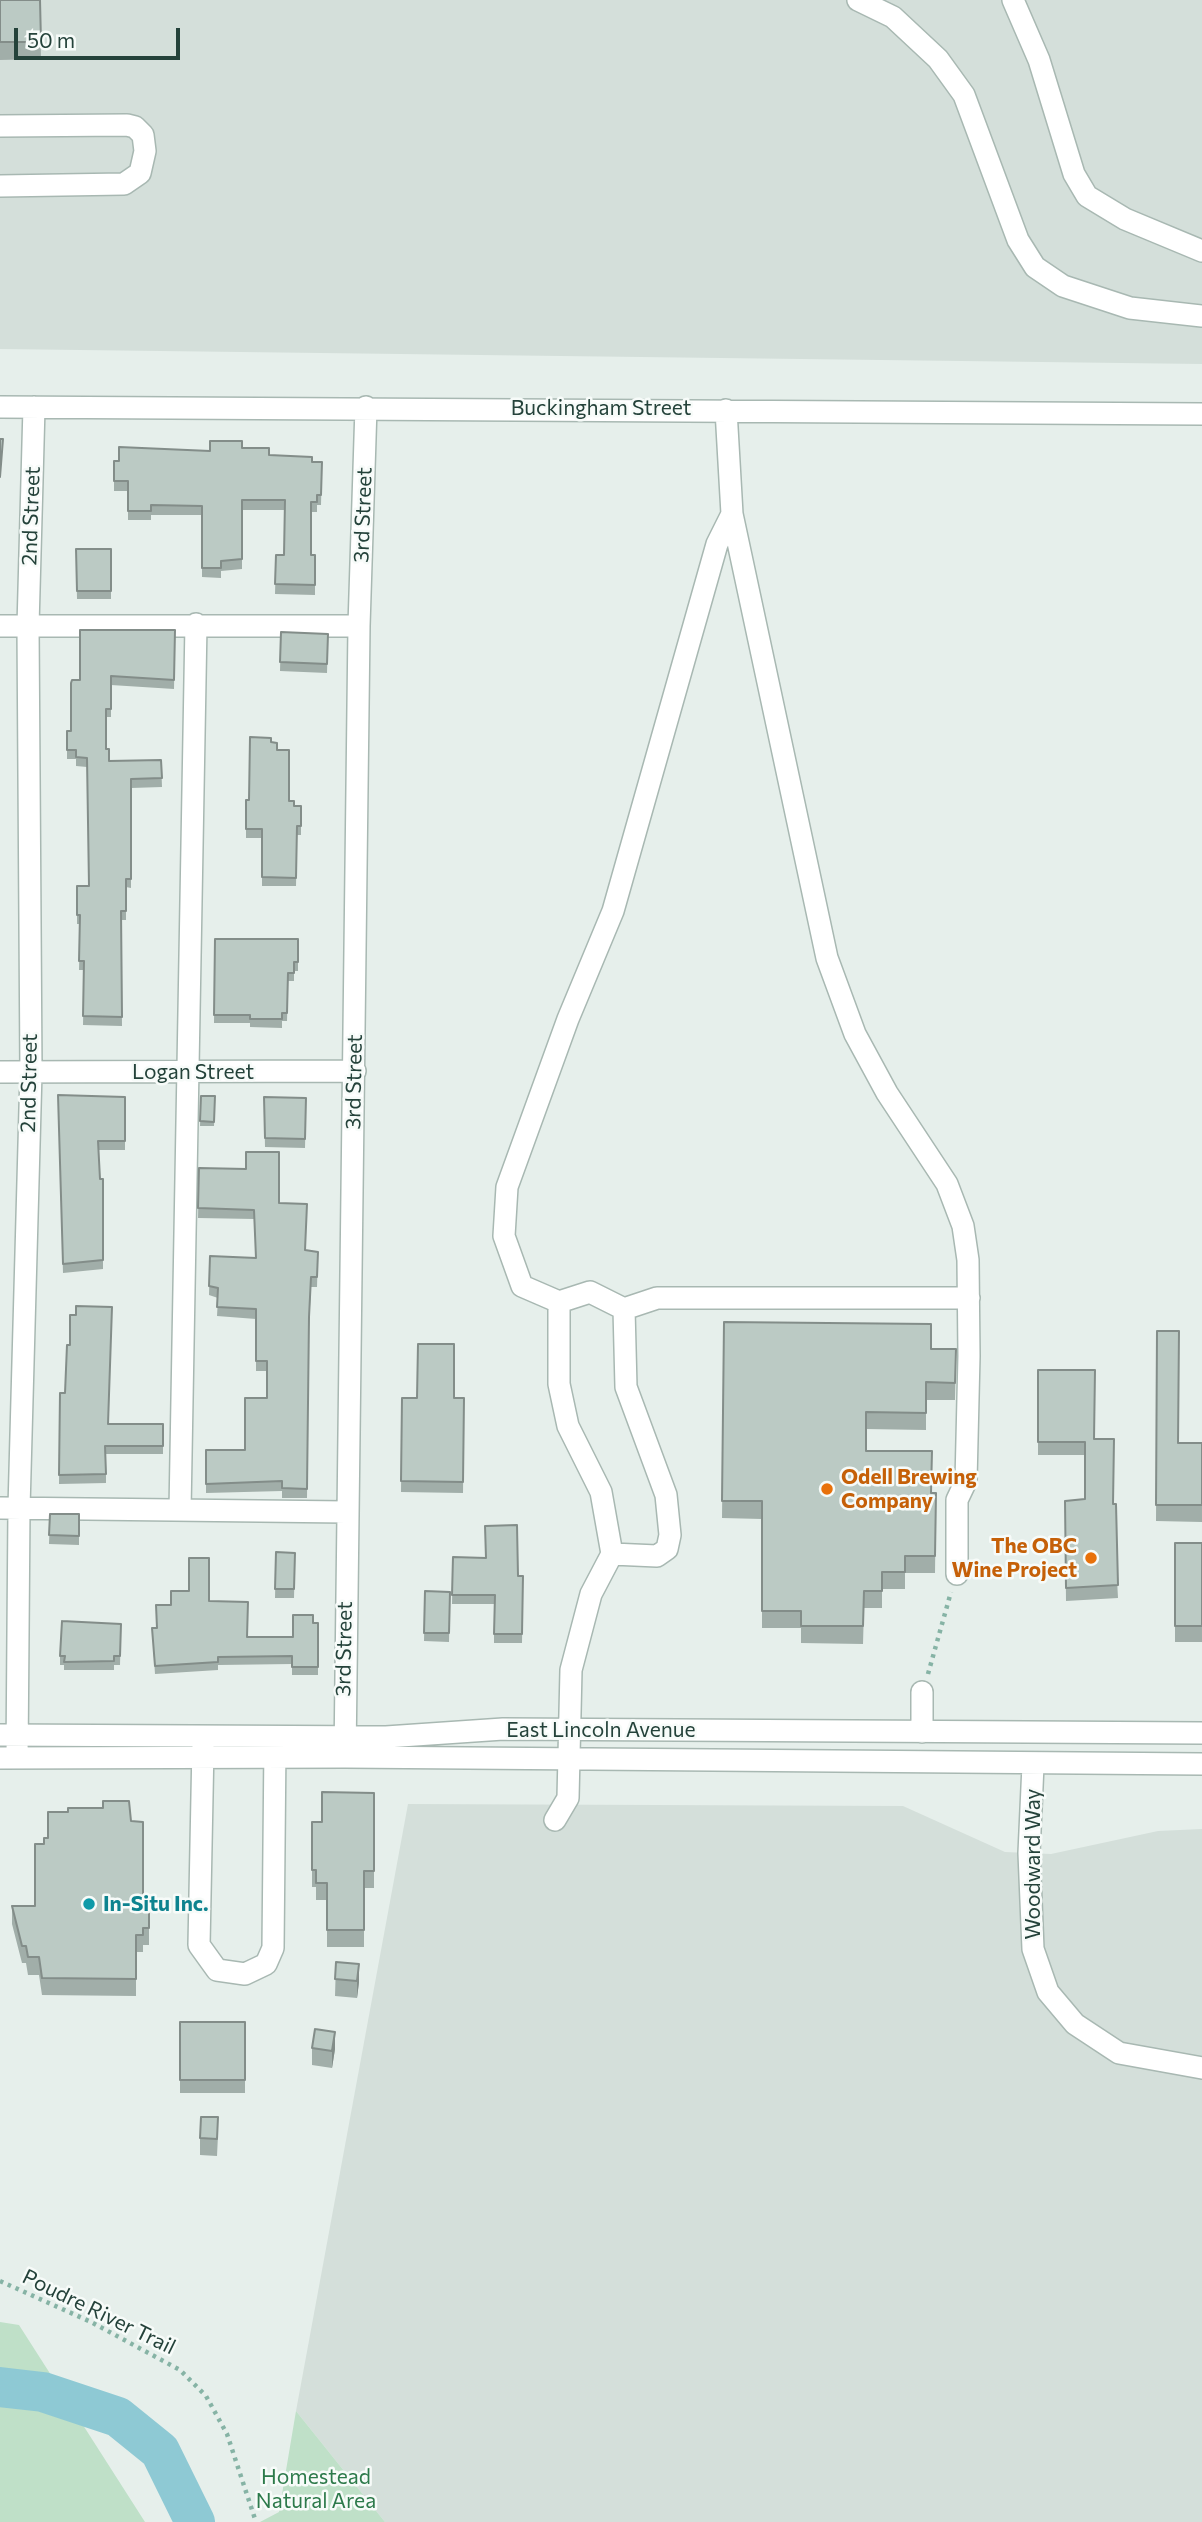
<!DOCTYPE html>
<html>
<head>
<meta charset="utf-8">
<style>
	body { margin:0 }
	#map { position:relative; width:1202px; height:2522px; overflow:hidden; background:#e6efeb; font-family:Commissioner,sans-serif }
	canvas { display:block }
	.scale { position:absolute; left:14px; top:28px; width:166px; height:32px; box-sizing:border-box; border:4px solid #24423a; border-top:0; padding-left:9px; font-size:21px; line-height:24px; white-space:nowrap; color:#24423a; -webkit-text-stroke:5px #f7fbf9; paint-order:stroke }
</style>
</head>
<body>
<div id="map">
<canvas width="1202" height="2522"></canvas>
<div class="scale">50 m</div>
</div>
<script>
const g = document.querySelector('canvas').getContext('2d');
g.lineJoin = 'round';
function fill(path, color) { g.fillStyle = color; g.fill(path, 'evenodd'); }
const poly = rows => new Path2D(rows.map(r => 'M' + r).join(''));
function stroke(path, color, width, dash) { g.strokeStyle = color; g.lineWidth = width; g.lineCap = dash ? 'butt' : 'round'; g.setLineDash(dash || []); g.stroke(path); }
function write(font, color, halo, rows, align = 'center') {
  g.font = font + ' Commissioner,sans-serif'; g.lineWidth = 5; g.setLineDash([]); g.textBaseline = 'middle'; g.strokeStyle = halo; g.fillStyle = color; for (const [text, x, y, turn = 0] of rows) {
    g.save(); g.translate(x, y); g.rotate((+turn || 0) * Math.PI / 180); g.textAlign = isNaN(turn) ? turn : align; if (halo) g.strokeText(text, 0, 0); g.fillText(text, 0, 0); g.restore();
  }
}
fill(poly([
	[0,0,1202,0,1202,364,0,349],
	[408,1804,903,1806,1005,1852,1051,1854,1158,1831,1202,1829,1202,2522,385,2522,296,2411]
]), '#d4dfda');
fill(poly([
	[0,2322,19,2325,145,2522,0,2522],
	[296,2411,385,2522,260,2522,279,2512]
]), '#bfe0c8');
stroke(poly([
	[0,2387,43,2392,118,2417,160,2451,195,2522]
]), '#8ec9d4', 40);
const minor = poly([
	[858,0,893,17,938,59,964,95,1018,240,1035,267,1063,286,1130,308,1202,316],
	[1013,0,1039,60,1074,174,1087,196,1125,219,1202,251],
	[0,126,127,125,135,127,143,135,145,151,140,173,124,184,0,186],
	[0,407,1202,414],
	[726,410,732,514,827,958,855,1034,887,1093,947,1184,963,1226,968,1260,969,1356,966,1481,957,1500,957,1574],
	[0,626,359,626],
	[0,1072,355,1071],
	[559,1302,522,1286,504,1236,507,1187,568,1019,613,911,717,544,732,514],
	[624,1309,657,1298,969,1298],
	[0,1508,346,1512],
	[180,1510,196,624],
	[922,1692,922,1732],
	[0,1735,386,1737,503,1729,1202,1733],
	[203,1746,199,1945,217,1970,245,1974,266,1964,273,1948,275,1744],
	[345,1757,359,626,366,407],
	[0,1758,345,1757,1202,1764],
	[17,1758,19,1508,31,1072,28,626,34,407],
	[1033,1765,1029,1853,1033,1949,1048,1992,1075,2024,1119,2053,1202,2068],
	[555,1820,568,1798,571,1670,591,1594,612,1554,601,1492,568,1426,559,1384,559,1302,590,1292,624,1309,626,1387,666,1495,670,1535,667,1549,657,1556,612,1554]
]);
stroke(minor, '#a8b8b2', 24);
stroke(poly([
	[928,1674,951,1592],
	[0,2281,91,2322,180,2370,206,2396,227,2434,256,2522]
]), '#86b3a5', 4.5, [3.5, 5]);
stroke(minor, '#fff', 21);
fill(poly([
	[0,0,40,0,41,59,0,60],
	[242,448,269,455,312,462,322,462,321,505,317,505,317,512,311,512,311,555,315,555,315,595,275,594,276,555,284,555,285,510,242,510,242,569,221,571,221,578,202,577,202,515,151,515,151,520,128,520,128,491,114,491,114,461],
	[76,549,111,549,111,599,77,599],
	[175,630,174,689,111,685,111,717,106,717,106,749,109,761,161,760,162,787,131,788,131,888,126,887,126,920,121,920,122,1026,83,1025,84,970,79,970,80,924,77,924,77,886,89,886,87,767,76,766,76,759,67,759,67,731,71,731,80,680],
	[281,632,328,634,327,673,280,671],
	[271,742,277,750,289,801,294,806,301,806,301,835,297,835,296,886,262,886,262,838,246,838,246,800,249,800],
	[215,939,298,939,298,971,294,971,294,981,288,981,287,1021,282,1021,282,1028,250,1027,250,1023,214,1023],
	[58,1095,125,1097,125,1150,98,1150,100,1179,103,1179,103,1269,63,1273],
	[201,1096,215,1096,214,1126,200,1126],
	[264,1097,306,1098,305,1148,265,1147],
	[199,1168,279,1203,306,1250,318,1252,317,1287,311,1287,309,1327,307,1498,282,1498,282,1491,206,1493,206,1450,245,1450,267,1398,267,1371,256,1371,256,1319,217,1316,218,1298,209,1295,210,1256,256,1258,254,1219,198,1218],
	[724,1322,931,1349,956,1349,955,1400,926,1400,926,1430,866,1429,866,1451,931,1493,936,1493,935,1573,905,1573,905,1589,882,1589,882,1608,864,1608,863,1644,801,1643,801,1628,762,1628,762,1519,722,1518],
	[1157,1331,1178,1443,1202,1443,1202,1522,1156,1521],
	[1038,1370,1094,1439,1113,1504,1118,1598,1066,1601,1065,1501,1085,1499,1085,1455,1038,1455],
	[60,1393,108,1424,163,1424,163,1454,106,1454,106,1483,59,1484],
	[402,1398,464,1398,463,1493,401,1492],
	[50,1514,79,1514,79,1545,49,1544],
	[1175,1543,1202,1543,1202,1642,1175,1642],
	[276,1552,295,1553,294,1598,275,1598],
	[453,1557,518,1576,523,1576,522,1643,494,1643,494,1604,452,1604],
	[425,1591,450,1592,449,1642,424,1641],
	[209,1601,247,1637,293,1637,313,1623,318,1623,318,1675,292,1675,292,1664,218,1665,218,1670,155,1674,152,1628,157,1628,171,1605],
	[121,1624,120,1665,114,1665,114,1670,64,1670,64,1665,60,1665,60,1656],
	[374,1793,374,1888,364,1888,364,1947,327,1947,327,1900,316,1900,316,1887,312,1887,312,1822,322,1822],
	[12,1906,149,1907,149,1945,143,1945,143,1952,136,1952,136,1996,42,1995,39,1975,28,1975,26,1963,22,1963,12,1924],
	[336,1962,359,1982,357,1998,335,1996],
	[180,2022,245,2022,245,2093,180,2093],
	[312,2048,335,2049,332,2068,312,2065],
	[218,2135,217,2156,200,2155,200,2138]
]), '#a1aea9');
fill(poly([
	[359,1964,359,1982,357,1998,357,1981],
	[335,2032,335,2049,332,2068,332,2051]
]), '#838d89');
const building = poly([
	[0,0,40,0,41,42,0,42,0,0],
	[0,439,3,439,0,477,0,439],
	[210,441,242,441,242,448,269,448,269,455,312,457,312,462,322,462,321,495,317,495,317,502,311,502,311,555,315,555,315,585,275,584,276,555,284,555,285,500,242,500,242,559,221,561,221,568,202,568,202,506,151,505,151,511,128,511,128,481,114,481,114,461,119,461,119,447,210,451,210,441],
	[76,549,111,549,111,591,77,591,76,549],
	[80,630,175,630,174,680,111,676,111,709,106,709,106,749,109,749,109,761,161,760,162,778,131,779,131,879,126,879,126,911,121,911,122,1017,83,1016,84,961,79,961,80,915,77,915,77,886,89,886,87,758,76,757,76,750,67,750,67,731,71,731,71,683,72,680,80,680,80,630],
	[281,632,328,634,327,664,280,662,281,632],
	[250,737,271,738,271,742,277,743,277,750,289,750,289,801,294,801,294,806,301,806,301,826,297,826,296,878,262,877,262,829,246,829,246,800,249,800,250,737],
	[215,939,298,939,298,962,294,962,294,973,288,973,287,1013,282,1013,282,1019,250,1019,250,1015,214,1015,215,939],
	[58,1095,125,1097,125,1141,98,1141,100,1179,103,1179,103,1260,63,1264,58,1095],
	[201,1096,215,1096,214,1122,200,1121,201,1096],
	[264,1097,306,1098,305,1139,265,1138,264,1097],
	[246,1152,279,1152,279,1203,307,1204,305,1250,318,1252,317,1277,311,1277,309,1317,307,1489,282,1488,282,1481,206,1484,206,1450,245,1450,245,1398,267,1398,267,1361,256,1361,256,1309,217,1307,218,1288,209,1286,210,1256,256,1258,254,1210,198,1208,199,1168,246,1169,246,1152],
	[76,1306,112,1307,108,1424,163,1424,163,1446,105,1446,106,1474,59,1475,60,1393,65,1393,67,1345,70,1345,70,1315,76,1315,76,1306],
	[724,1322,931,1324,931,1349,956,1349,955,1383,926,1382,926,1413,866,1412,866,1451,932,1451,931,1493,936,1493,935,1556,905,1556,905,1572,882,1572,882,1591,864,1591,863,1626,801,1626,801,1611,762,1611,762,1501,722,1501,724,1322],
	[1157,1331,1179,1331,1178,1443,1202,1443,1202,1505,1156,1505,1157,1331],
	[418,1344,454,1344,454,1398,464,1398,463,1482,401,1481,402,1398,417,1398,418,1344],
	[1038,1370,1095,1370,1094,1439,1114,1439,1113,1504,1116,1504,1118,1585,1066,1588,1065,1501,1085,1499,1085,1442,1038,1442,1038,1370],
	[50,1514,79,1514,79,1536,49,1535,50,1514],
	[517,1525,518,1576,523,1576,522,1634,494,1634,495,1595,452,1595,453,1557,486,1558,485,1526,517,1525],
	[1175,1543,1202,1543,1202,1626,1175,1626,1175,1543],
	[276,1552,295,1553,294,1589,275,1589,276,1552],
	[189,1558,209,1558,209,1601,248,1602,247,1637,293,1637,293,1615,313,1615,313,1623,318,1623,318,1667,292,1667,292,1656,218,1657,218,1662,155,1666,152,1628,157,1628,156,1605,171,1605,171,1591,189,1591,189,1558],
	[425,1591,450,1592,449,1633,424,1633,425,1591],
	[62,1621,121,1624,120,1656,114,1656,114,1661,64,1662,65,1656,60,1656,62,1621],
	[322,1792,374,1793,374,1871,364,1871,364,1930,327,1930,327,1883,316,1883,316,1870,312,1870,312,1822,322,1822,322,1792],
	[103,1801,129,1801,131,1821,143,1822,143,1906,149,1907,149,1928,143,1928,143,1935,136,1935,136,1979,42,1978,39,1957,28,1957,26,1946,22,1946,12,1906,35,1906,35,1844,44,1844,44,1838,48,1838,48,1812,68,1812,68,1808,103,1808,103,1801],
	[336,1962,359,1964,357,1981,335,1979,336,1962],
	[180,2022,245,2022,245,2080,180,2080,180,2022],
	[315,2029,335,2032,332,2051,312,2048,315,2029],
	[201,2117,218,2117,217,2139,200,2138,201,2117]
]);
fill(building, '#bbcac4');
stroke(building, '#838d89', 2);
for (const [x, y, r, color] of [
	[827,1489,7,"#e8710a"],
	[1091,1558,7,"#e8710a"],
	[89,1904,7,"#0f9aa8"]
]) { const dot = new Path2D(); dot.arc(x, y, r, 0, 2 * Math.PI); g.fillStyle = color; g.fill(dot); stroke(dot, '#f7fbf9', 2.5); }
write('21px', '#24423a', '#f7fbf9', [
	["Buckingham Street",601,408],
	["3rd Street",363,515,-88],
	["2nd Street",31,516,-88],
	["Logan Street",193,1072],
	["3rd Street",354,1082,-89],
	["2nd Street",29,1083,-89],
	["3rd Street",344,1649,-89],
	["East Lincoln Avenue",601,1730],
	["Woodward Way",1033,1864,-90],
	["Poudre River Trail",99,2312,26]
]);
write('bold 21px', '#c56008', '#f7fbf9', [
	["Odell Brewing",841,1477],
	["Company",841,1501],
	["The OBC",1077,1546,"right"],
	["Wine Project",1077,1570,"right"]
], 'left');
write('bold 21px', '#0d838f', '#f7fbf9', [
	["In-Situ Inc.",103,1904]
], 'left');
write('21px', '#2d7a4b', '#f7fbf9', [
	["Homestead",316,2477],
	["Natural Area",316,2501]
]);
</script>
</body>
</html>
